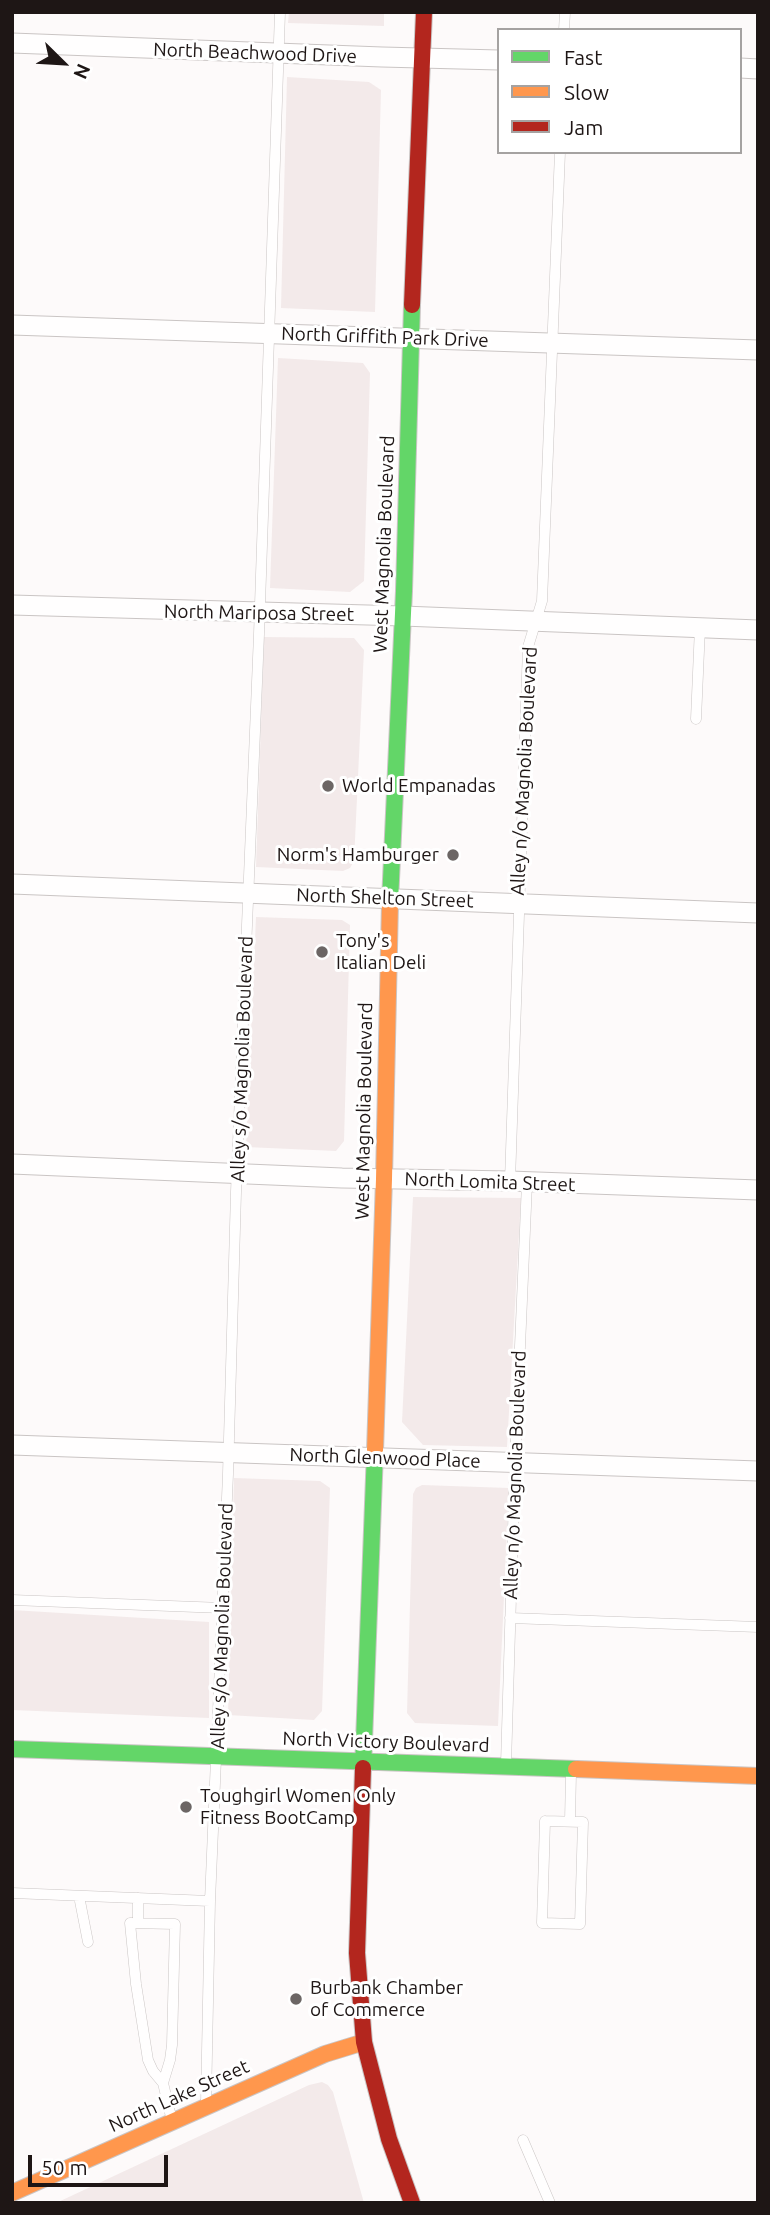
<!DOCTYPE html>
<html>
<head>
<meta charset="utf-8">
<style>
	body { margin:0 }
	#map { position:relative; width:770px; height:2215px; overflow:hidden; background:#fdfafa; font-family:Ubuntu,sans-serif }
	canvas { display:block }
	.frame { position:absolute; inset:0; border:14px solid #1e1615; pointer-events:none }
	.legend { position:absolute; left:497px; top:28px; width:245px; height:126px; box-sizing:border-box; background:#fff; border:2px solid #a5a2a1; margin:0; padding:9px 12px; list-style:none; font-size:21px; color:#1e1615 }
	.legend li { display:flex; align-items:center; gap:14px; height:35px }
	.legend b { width:35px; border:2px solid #a5a2a1 }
	.north { position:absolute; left:28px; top:28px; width:70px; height:70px; -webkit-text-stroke:5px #fff; paint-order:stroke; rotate:114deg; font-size:19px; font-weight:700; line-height:28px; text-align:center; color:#1e1615 }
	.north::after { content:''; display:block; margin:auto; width:24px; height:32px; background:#1e1615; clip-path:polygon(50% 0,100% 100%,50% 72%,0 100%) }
	.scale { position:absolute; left:28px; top:2155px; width:140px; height:32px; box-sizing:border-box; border:4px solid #1e1615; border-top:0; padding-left:9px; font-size:21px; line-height:24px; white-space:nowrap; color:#1e1615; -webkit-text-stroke:5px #fff; paint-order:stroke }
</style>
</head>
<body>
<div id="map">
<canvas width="770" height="2215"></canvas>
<div class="frame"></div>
<ul class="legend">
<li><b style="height:9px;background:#63d668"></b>Fast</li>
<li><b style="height:9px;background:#ff974d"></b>Slow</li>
<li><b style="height:9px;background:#b3261e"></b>Jam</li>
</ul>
<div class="north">N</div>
<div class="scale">50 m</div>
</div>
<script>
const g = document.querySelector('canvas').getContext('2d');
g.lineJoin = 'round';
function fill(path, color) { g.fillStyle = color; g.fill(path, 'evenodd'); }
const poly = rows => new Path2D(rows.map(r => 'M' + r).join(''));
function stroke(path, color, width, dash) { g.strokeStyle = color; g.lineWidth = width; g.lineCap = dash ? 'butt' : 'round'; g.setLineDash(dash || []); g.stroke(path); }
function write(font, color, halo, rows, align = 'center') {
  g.font = font + ' Ubuntu,sans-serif'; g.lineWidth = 6; g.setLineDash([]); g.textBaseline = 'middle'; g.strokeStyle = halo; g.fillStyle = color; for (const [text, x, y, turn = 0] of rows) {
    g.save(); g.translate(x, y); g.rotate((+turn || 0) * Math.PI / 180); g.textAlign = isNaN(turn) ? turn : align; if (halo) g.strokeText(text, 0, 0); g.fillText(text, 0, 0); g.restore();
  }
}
fill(poly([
	[289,12,384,12,384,26,288,23],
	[287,77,369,82,381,90,375,312,281,308],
	[278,358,363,363,370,373,364,581,350,592,270,588],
	[264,637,354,638,364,650,354,861,350,868,343,871,256,867],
	[256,917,342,920,350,925,344,1141,336,1151,246,1147],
	[413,1197,521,1198,507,1447,423,1445,402,1422],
	[234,1478,320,1481,330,1488,322,1711,314,1720,228,1715],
	[422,1485,509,1488,498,1726,415,1723,407,1713,413,1494,416,1488],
	[12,1610,209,1622,209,1718,12,1710],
	[322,2082,328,2085,333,2092,364,2203,56,2203,309,2085]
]), '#f3eaea');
const lane = poly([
	[564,30,565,12],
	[696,719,700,627],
	[510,1181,528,647,542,601,560,152],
	[12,1600,223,1608],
	[510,1618,758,1627],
	[506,1764,515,1463,527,1183],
	[545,1821,583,1822,580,1924,542,1923,545,1821],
	[570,1821,571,1773],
	[12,1893,210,1901],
	[79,1896,88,1942],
	[138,1898,138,1923],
	[163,2083,170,2060,172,2045,175,1924,130,1923,136,1984,148,2060,153,2071,163,2083,172,2121],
	[206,2103,210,1901,228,1474,236,1192,259,634,280,12],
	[523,2140,550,2203]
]);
const street = poly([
	[12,43,382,57,499,60],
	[740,68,758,69],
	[12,325,758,350],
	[12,605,403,616,758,630],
	[12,884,758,913],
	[12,1164,342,1178,510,1181,758,1190],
	[12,1445,758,1471]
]);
const fast = poly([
	[390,902,404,591,412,305],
	[12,1749,576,1769],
	[363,1768,375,1451]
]);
const slow = poly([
	[375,1451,384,1179,390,902],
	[576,1769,758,1776],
	[12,2193,325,2054,364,2042]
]);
const jam = poly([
	[412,305,424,12],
	[363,1768,357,1953,364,2042,389,2139,412,2203]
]);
stroke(lane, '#cac5c4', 11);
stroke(street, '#cac5c4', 21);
stroke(fast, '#cac5c4', 18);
stroke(slow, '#cac5c4', 18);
stroke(jam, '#cac5c4', 18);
stroke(lane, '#fffefe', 10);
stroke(street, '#fffefe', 19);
stroke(fast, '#63d668', 16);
stroke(slow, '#ff974d', 16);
stroke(jam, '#b3261e', 16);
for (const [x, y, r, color] of [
	[328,786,7,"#6c6665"],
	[453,855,7,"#6c6665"],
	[322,952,7,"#6c6665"],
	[186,1807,7,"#6c6665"],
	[296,1999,7,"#6c6665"]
]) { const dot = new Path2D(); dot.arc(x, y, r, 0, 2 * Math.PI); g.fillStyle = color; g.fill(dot); stroke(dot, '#fff', 2.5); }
write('19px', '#1e1615', '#fff', [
	["North Beachwood Drive",255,53,2],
	["North Griffith Park Drive",385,337,2],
	["West Magnolia Boulevard",384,544,-88],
	["North Mariposa Street",259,613,1],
	["Alley n/o Magnolia Boulevard",524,771,-87],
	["North Shelton Street",385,898,2],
	["Alley s/o Magnolia Boulevard",242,1059,-88],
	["West Magnolia Boulevard",364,1111,-89],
	["North Lomita Street",490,1182,2],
	["North Glenwood Place",385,1458,2],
	["Alley n/o Magnolia Boulevard",515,1475,-88],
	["Alley s/o Magnolia Boulevard",222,1626,-88],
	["North Victory Boulevard",386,1742,2],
	["North Lake Street",179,2096,-24]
]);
write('19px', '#1e1615', '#fff', [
	["World Empanadas",342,786],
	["Norm's Hamburger",439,855,"right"],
	["Tony's",336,941],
	["Italian Deli",336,963],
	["Toughgirl Women Only",200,1796],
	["Fitness BootCamp",200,1818],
	["Burbank Chamber",310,1988],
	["of Commerce",310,2010]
], 'left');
</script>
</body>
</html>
